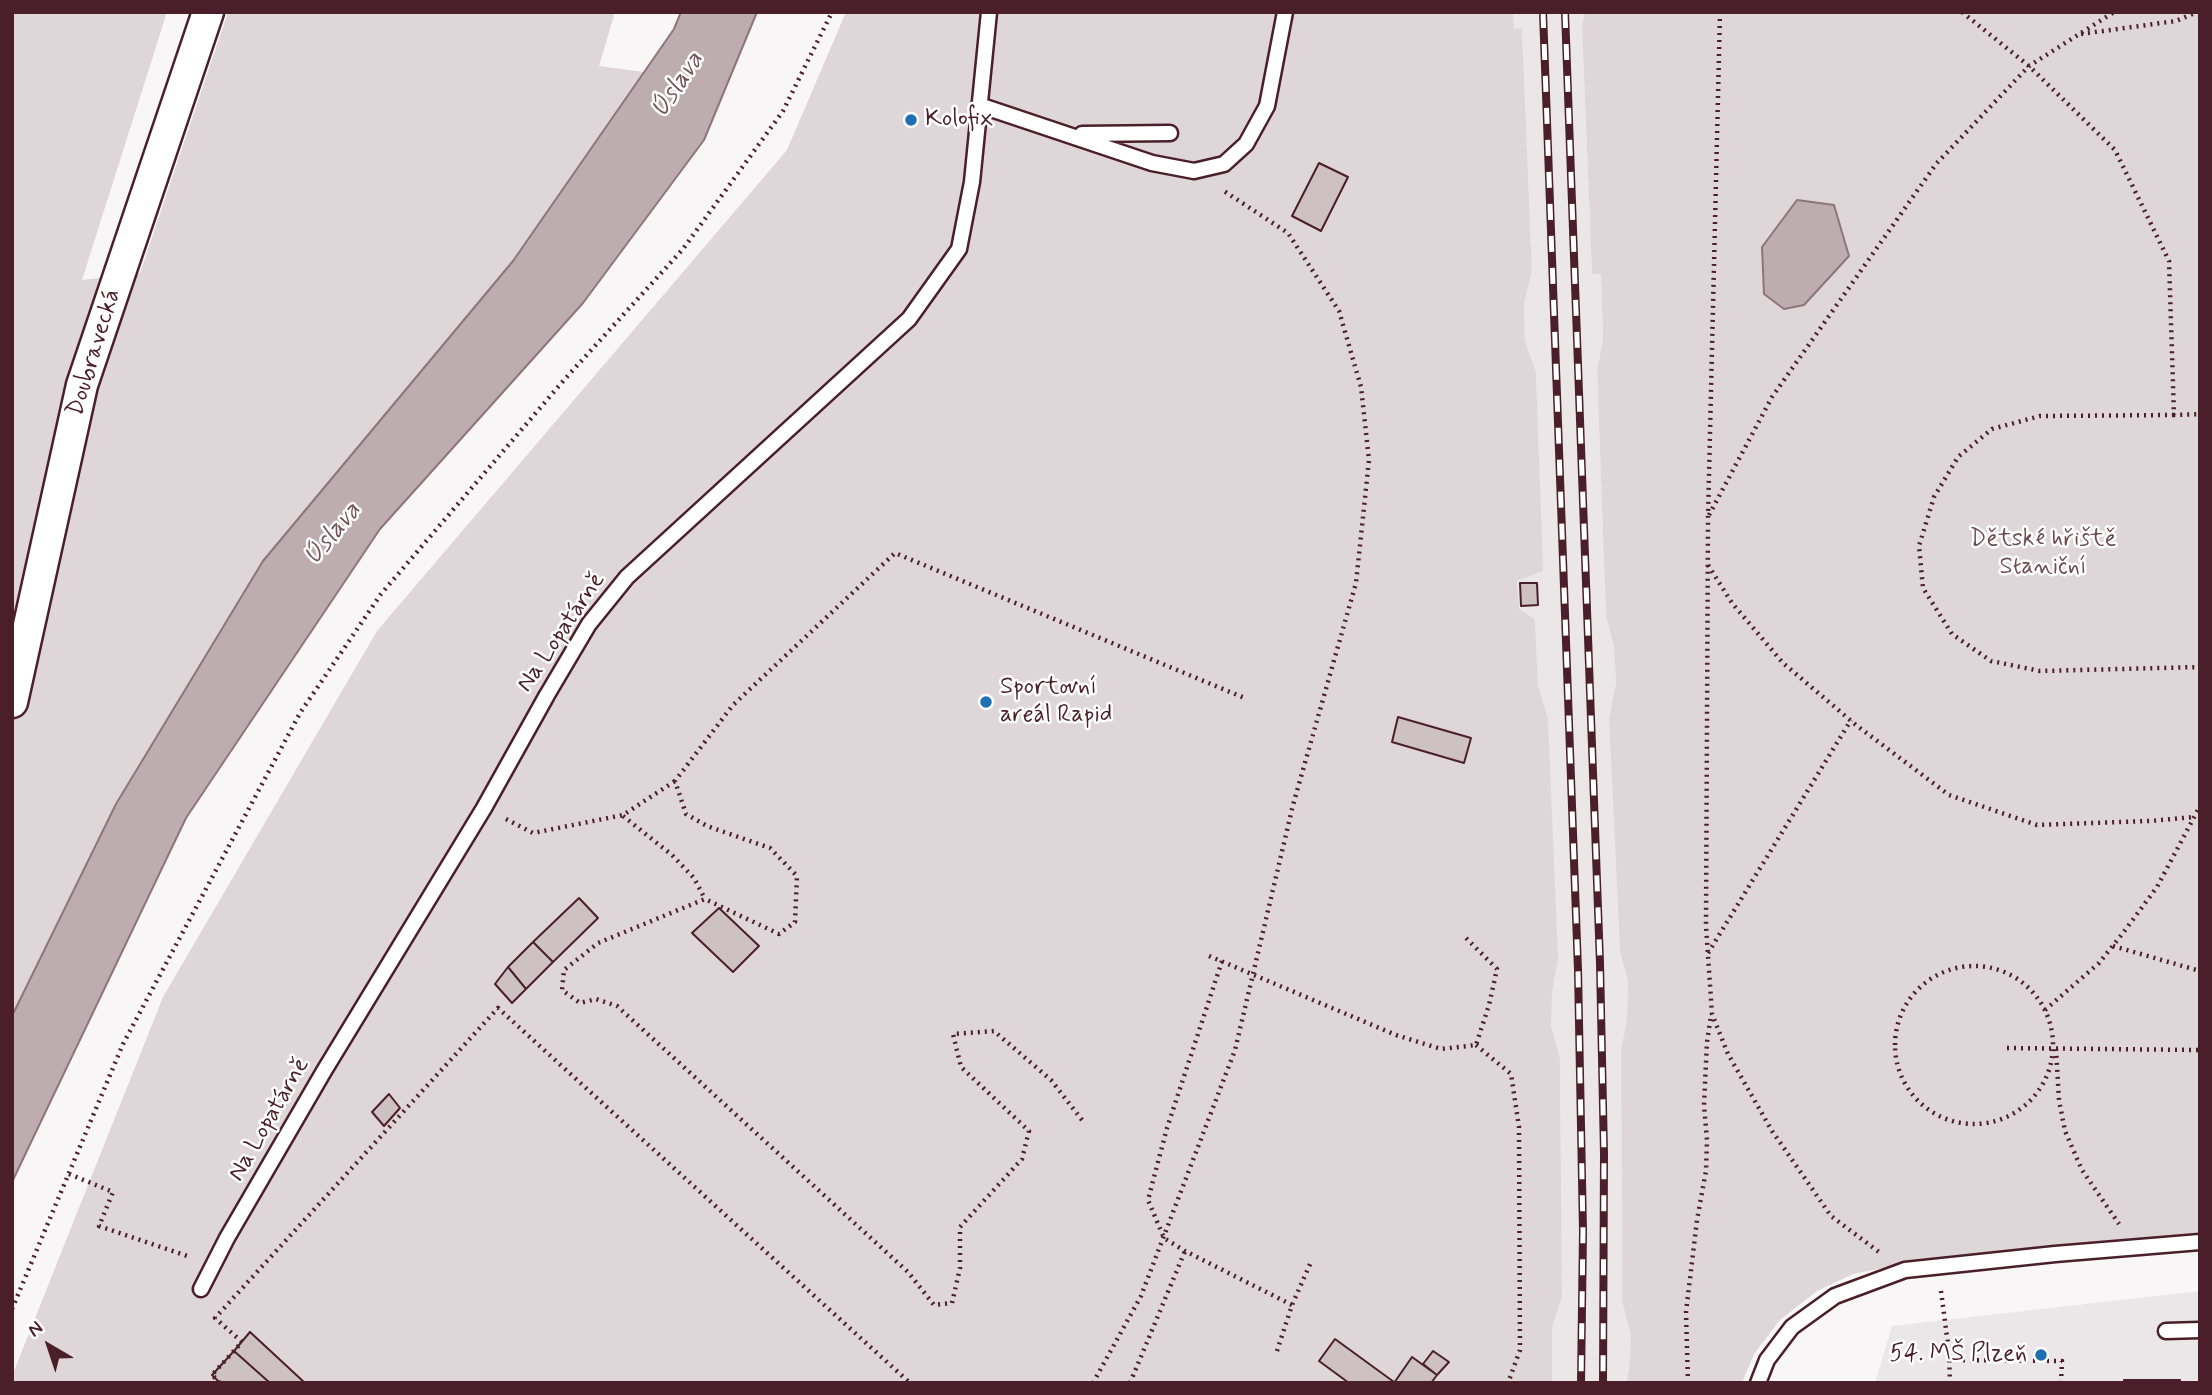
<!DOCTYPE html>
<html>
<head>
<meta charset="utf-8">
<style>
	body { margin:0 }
	#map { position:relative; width:2212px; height:1395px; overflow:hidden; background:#f8f6f7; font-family:Mynerve,sans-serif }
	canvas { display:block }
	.frame { position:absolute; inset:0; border:14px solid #4a1f2b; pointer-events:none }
	.north { position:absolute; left:14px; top:1311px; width:70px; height:70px; -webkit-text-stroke:5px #fff; paint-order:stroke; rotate:321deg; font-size:19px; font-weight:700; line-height:28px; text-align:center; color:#4a1f2b }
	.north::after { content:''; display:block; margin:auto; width:24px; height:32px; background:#4a1f2b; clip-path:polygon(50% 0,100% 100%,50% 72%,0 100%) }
</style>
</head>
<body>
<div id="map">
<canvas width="2212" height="1395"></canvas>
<div class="frame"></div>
<div class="north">N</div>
</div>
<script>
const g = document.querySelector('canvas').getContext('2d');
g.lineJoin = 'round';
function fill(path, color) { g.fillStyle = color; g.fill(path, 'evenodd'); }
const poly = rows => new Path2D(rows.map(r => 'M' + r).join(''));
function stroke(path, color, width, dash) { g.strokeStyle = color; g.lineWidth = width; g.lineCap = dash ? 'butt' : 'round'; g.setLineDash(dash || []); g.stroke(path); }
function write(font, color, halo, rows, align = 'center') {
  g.font = font + ' Mynerve,sans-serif'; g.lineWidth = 5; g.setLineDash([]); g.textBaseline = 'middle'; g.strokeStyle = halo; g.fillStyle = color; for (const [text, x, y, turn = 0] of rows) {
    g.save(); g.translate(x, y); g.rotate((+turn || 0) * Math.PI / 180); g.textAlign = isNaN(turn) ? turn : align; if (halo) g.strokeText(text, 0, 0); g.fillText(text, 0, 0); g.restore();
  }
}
fill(poly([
	[1513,12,1585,12,1582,26,1592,273,1601,274,1603,339,1597,371,1606,616,1614,647,1616,683,1609,718,1620,952,1628,981,1627,1019,1621,1050,1622,1301,1631,1336,1629,1371,1626,1383,1552,1383,1552,1328,1562,1297,1560,1058,1551,1026,1548,719,1538,686,1535,619,1519,609,1517,581,1542,571,1536,372,1525,341,1524,304,1532,271,1522,29,1514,29],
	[2200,1291,2200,1383,1875,1383,1892,1326]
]), '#ebe6e8');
fill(poly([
	[12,12,167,12,82,280,140,273,228,12,615,12,599,66,644,72,513,261,116,804,12,1016],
	[846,12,1513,12,1514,29,1522,28,1532,271,1524,304,1525,341,1536,372,1543,571,1517,581,1519,609,1535,619,1538,685,1548,719,1558,958,1552,992,1551,1026,1560,1058,1562,1297,1552,1328,1552,1383,12,1383,12,1376,163,997,377,631,787,150],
	[1585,12,2200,12,2200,1237,1913,1262,1853,1274,1817,1291,1780,1320,1754,1354,1742,1383,1626,1383,1629,1371,1631,1336,1622,1301,1621,1050,1627,1019,1628,981,1620,952,1609,718,1616,683,1614,647,1606,616,1597,371,1603,339,1601,274,1592,274,1582,26]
]), '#ded6d9');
const water = poly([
	[681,12,757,12,704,140,583,303,380,529,186,818,12,1182,12,1016,116,804,263,561,513,261,674,29,681,12],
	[1797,200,1834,205,1849,256,1804,305,1784,309,1764,294,1762,247,1797,200]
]);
fill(water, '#bdadb0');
stroke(water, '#8f747b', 2);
const building = poly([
	[1319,163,1348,177,1321,231,1292,216,1319,163],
	[1520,583,1537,583,1538,605,1521,606,1520,583],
	[1398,717,1471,738,1464,763,1392,742,1398,717],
	[579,898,598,918,553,962,533,942,579,898],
	[719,908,759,946,733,972,692,933,719,908],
	[533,942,553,962,526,989,508,967,533,942],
	[508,967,526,989,512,1003,495,984,508,967],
	[389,1094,400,1108,384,1126,372,1112,389,1094],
	[250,1332,305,1383,270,1383,234,1351,250,1332],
	[1335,1339,1394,1382,1349,1383,1319,1361,1335,1339],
	[234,1351,270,1383,220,1383,212,1375,234,1351],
	[1433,1351,1449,1362,1437,1375,1423,1364,1433,1351],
	[1412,1357,1437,1375,1431,1383,1394,1383,1412,1357],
	[2124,1380,2180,1380,2180,1383,2124,1383,2124,1380]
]);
fill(building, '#cdc1c4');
stroke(building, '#4a1f2b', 2);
const service = poly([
	[979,105,1152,163,1194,171,1224,164,1246,144,1267,106,1285,12],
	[1082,134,1170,133],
	[201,1289,227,1238,324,1071,484,808,547,695,589,624,627,577,909,319,959,249,972,182,989,12],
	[2166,1331,2200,1330],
	[1758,1383,1767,1360,1792,1327,1835,1296,1905,1270,2055,1254,2200,1242]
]);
const minor = poly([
	[12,702,82,385,208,12]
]);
stroke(service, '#4a1f2b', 19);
stroke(minor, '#4a1f2b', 35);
stroke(poly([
	[1720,12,1708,517,1706,926,1712,1014,1728,1054,1772,1131,1831,1216,1879,1252],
	[1962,12,2029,66,2115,150,2169,261,2174,415,2200,414],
	[2081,34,2176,21,2197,12],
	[2174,415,2040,416,1992,429,1958,457,1934,497,1919,546,1923,588,1952,634,1991,661,2040,671,2200,667],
	[1709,515,1772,397,1936,164,2029,66,2114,12],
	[1708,565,1732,603,1783,663,1856,725,1949,795,2037,825,2150,821,2194,817],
	[623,816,672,855,694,878,705,899],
	[506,819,533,833,623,815,675,781],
	[2113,946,2200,971],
	[1708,953,1851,720],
	[1209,956,1396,1035,1441,1049,1476,1045,1489,1005,1497,969,1466,938],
	[1222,961,1167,1128,1148,1200,1164,1238,1185,1251,1292,1305],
	'1895 1045a79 79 0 1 1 158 0a79 79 0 1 1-158 0Z',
	[2045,1010,2099,963,2123,933,2157,887,2200,806],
	[1476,1045,1511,1074,1519,1127,1520,1350,1508,1383],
	[2007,1048,2200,1050],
	[2056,1049,2059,1100,2065,1131,2082,1170,2119,1224],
	[1082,1120,1051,1080,994,1031,953,1034,961,1067,1029,1131,1022,1159,960,1227,960,1268,952,1303,934,1305,908,1272,617,1006,596,999,580,1003,562,990,564,970,598,943,705,899,779,934,795,922,797,876,770,848,707,826,686,814,675,781,733,705,895,553,1247,699],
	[69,1174,113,1192,99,1226,190,1257],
	[1941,1291,1949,1352,1950,1383],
	[12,1309,123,1044,300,713,381,594,564,380,683,249,783,111,832,12],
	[1277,1351,1292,1305,1311,1262],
	[1949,1360,2062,1361,2061,1383],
	[220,1383,212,1375,242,1342,215,1318,498,1008,910,1383],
	[1093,1383,1141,1296,1235,1050,1293,805,1356,583,1369,460,1361,387,1339,311,1288,233,1224,191],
	[1130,1383,1185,1251],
	[1688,1383,1686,1312,1697,1220,1706,1171,1707,1140,1704,1105,1707,1042,1711,1015]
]), '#4a1f2b', 4.5, [2, 5]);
stroke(service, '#fff', 14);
stroke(minor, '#fff', 30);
const rail = poly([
	[1543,12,1578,970,1583,1231,1581,1383],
	[1565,12,1600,963,1604,1154,1603,1383]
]);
stroke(rail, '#4a1f2b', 8);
stroke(rail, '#fff', 5, [16]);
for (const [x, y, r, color] of [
	[911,120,7,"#1f6fb2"],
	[986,702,7,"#1f6fb2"],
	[2041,1355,7,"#1f6fb2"]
]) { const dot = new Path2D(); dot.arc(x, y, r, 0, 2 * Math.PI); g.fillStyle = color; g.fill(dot); stroke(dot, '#fff', 2.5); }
write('24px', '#4a1f2b', '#fff', [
	["Kolofix",925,120],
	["Sportovní",1000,688],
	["areál Rapid",1000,716],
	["54. MŠ Plzeň",2027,1355,"right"]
], 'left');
write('24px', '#4a1f2b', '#fff', [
	["Doubravecká",95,353,-73],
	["Na Lopatárně",562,633,-56],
	["Na Lopatárně",270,1120,-60]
]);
write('24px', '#6f4d56', '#fff', [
	["Dětské hřiště",2043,540],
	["Staniční",2043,568]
]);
write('italic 26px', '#72515a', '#fff', [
	["Úslava",678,86,-56],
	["Úslava",333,535,-50]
]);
</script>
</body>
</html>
